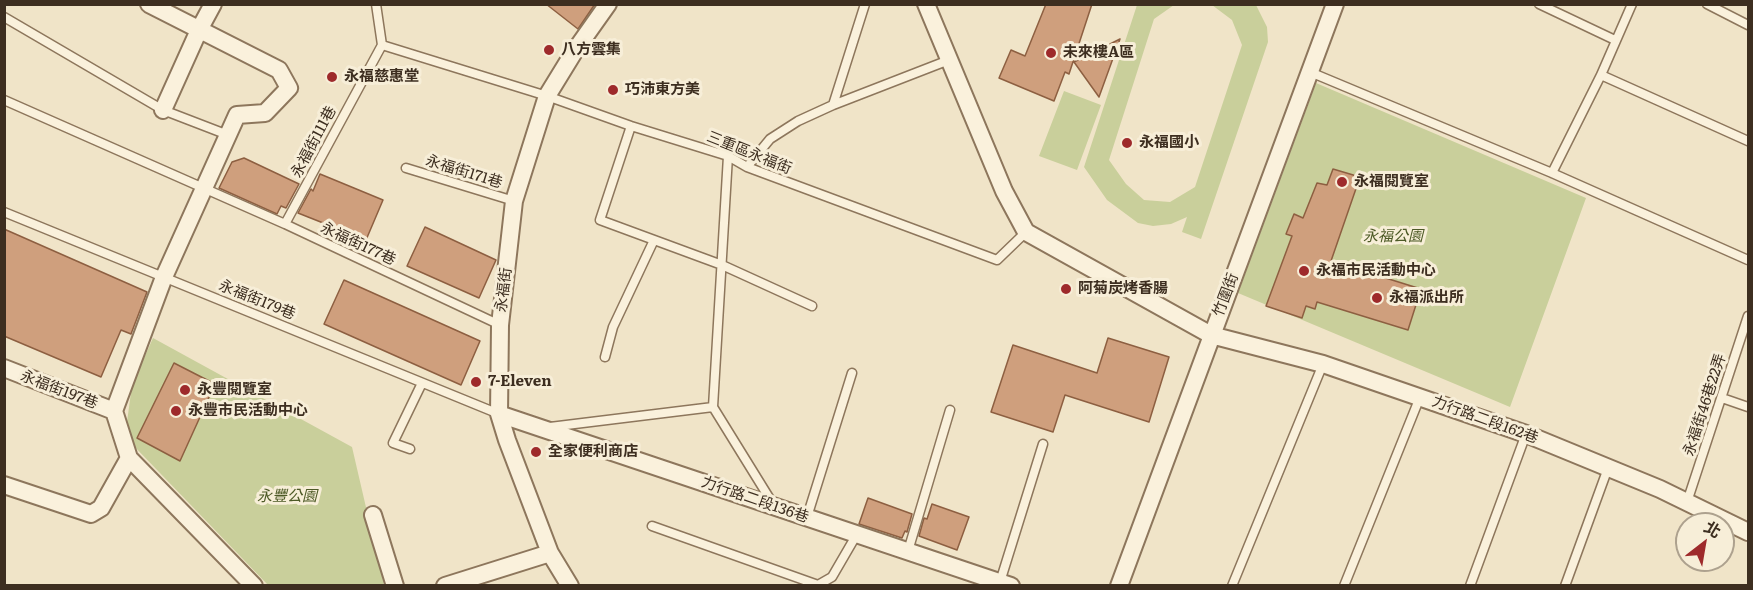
<!DOCTYPE html>
<html>
<head>
<meta charset="utf-8">
<style>
	body { margin:0 }
	#map { position:relative; width:1753px; height:590px; overflow:hidden; background:#f0e4c8; font-family:Literata,"Noto Sans TC",serif }
	canvas { display:block }
	.frame { position:absolute; inset:0; border:6px solid #3d2e20; pointer-events:none }
	.north { position:absolute; left:1675px; top:512px; width:60px; height:60px; box-sizing:border-box; background:#f7eed8; border:2px solid #ada18e; border-radius:50%; rotate:31deg; font-size:16px; font-weight:700; line-height:24px; text-align:center; color:#3d2e20 }
	.north::after { content:''; display:block; margin:auto; width:21px; height:27px; background:#9e2a2b; clip-path:polygon(50% 0,100% 100%,50% 72%,0 100%) }
</style>
</head>
<body>
<div id="map">
<canvas width="1753" height="590"></canvas>
<div class="frame"></div>
<div class="north">北</div>
</div>
<script>
const g = document.querySelector('canvas').getContext('2d');
g.lineJoin = 'round';
function fill(path, color) { g.fillStyle = color; g.fill(path, 'evenodd'); }
const poly = rows => new Path2D(rows.map(r => 'M' + r).join(''));
function stroke(path, color, width, dash) { g.strokeStyle = color; g.lineWidth = width; g.lineCap = dash ? 'butt' : 'round'; g.setLineDash(dash || []); g.stroke(path); }
function write(font, color, halo, rows, align = 'center') {
  g.font = font + ' Literata,"Noto Sans TC",serif'; g.lineWidth = 6; g.setLineDash([]); g.textBaseline = 'middle'; g.strokeStyle = halo; g.fillStyle = color; for (const [text, x, y, turn = 0] of rows) {
    g.save(); g.translate(x, y); g.rotate((+turn || 0) * Math.PI / 180); g.textAlign = isNaN(turn) ? turn : align; if (halo) g.strokeText(text, 0, 0); g.fillText(text, 0, 0); g.restore();
  }
}
fill(poly([
	[1137,5,1174,5,1154,19,1109,160,1126,184,1144,200,1170,202,1195,187,1242,45,1232,20,1212,5,1256,5,1267,27,1268,42,1201,239,1182,232,1187,217,1171,224,1153,226,1138,223,1107,200,1084,167],
	[1316,83,1586,198,1510,407,1238,293],
	[1064,91,1101,105,1077,170,1039,156],
	[153,338,352,447,384,585,268,585,131,443,127,422,132,385]
]), '#c9cf9b');
const building = poly([
	[546,4,595,4,578,29,546,4],
	[1046,4,1092,4,1069,74,1065,72,1054,101,999,78,1011,50,1025,56,1046,4],
	[1120,39,1099,97,1074,62,1120,39],
	[244,158,299,184,286,208,281,206,277,214,219,188,232,162,244,158],
	[1333,169,1360,177,1331,261,1421,289,1408,330,1317,302,1315,309,1306,306,1302,318,1266,306,1292,236,1286,234,1294,214,1303,218,1317,183,1327,185,1333,169],
	[320,174,383,200,366,240,298,213,311,189,313,191,320,174],
	[425,227,496,260,479,298,407,266,425,227],
	[4,229,147,292,131,334,121,330,101,377,4,336,4,229],
	[344,280,480,341,461,385,324,324,344,280],
	[1108,338,1169,357,1149,422,1065,395,1053,432,991,412,1013,345,1097,373,1108,338],
	[174,363,215,384,180,461,137,438,174,363],
	[868,498,912,514,907,532,905,531,902,538,859,524,868,498],
	[932,504,969,517,957,550,919,536,924,518,927,519,932,504]
]);
fill(building, '#cf9f7d');
stroke(building, '#8d5f41', 1.5);
const lane = poly([
	[1539,4,1615,40],
	[1707,4,1748,25],
	[4,17,163,110,228,135],
	[382,45,547,96,631,126,728,156,747,167,997,260,1026,232],
	[1310,72,1552,173,1748,260],
	[1601,75,1748,141],
	[4,100,285,224,500,325],
	[833,105,949,60],
	[631,126,600,220,722,265,812,306],
	[747,167,770,139,798,121,833,105,865,4],
	[406,168,514,201],
	[1552,173,1601,75,1632,4],
	[4,212,499,414],
	[285,224,382,45,376,4],
	[605,357,613,327,654,240],
	[1722,398,1748,407],
	[713,407,773,504],
	[550,427,713,407,728,156],
	[410,449,393,443,422,383],
	[1687,502,1748,316],
	[807,517,852,373],
	[652,526,818,585,832,577,857,534],
	[908,551,950,410],
	[1000,582,1043,444],
	[1232,586,1323,364],
	[1344,586,1420,397],
	[1470,586,1526,434],
	[1565,586,1608,468]
]);
const street = poly([
	[149,4,279,70,289,88,265,113,237,115,164,277,114,411,129,458,254,586],
	[926,4,1004,191,1026,232,1211,335,1323,364,1526,434,1660,489,1748,532],
	[163,110,199,30,213,4],
	[4,368,114,411],
	[499,414,1011,586],
	[4,485,91,514,101,508,129,458],
	[373,515,395,586],
	[445,586,550,553],
	[570,586,550,553,507,440,499,414,500,325,514,201,547,96,574,52,608,4],
	[1119,586,1335,4]
]);
stroke(lane, '#8d765c', 11);
stroke(street, '#8d765c', 20);
stroke(lane, '#faf1dc', 8);
stroke(street, '#faf1dc', 16);
for (const [x, y, r, color] of [
	[549,50,6,"#9e2a2b"],
	[1051,53,6,"#9e2a2b"],
	[332,77,6,"#9e2a2b"],
	[613,90,6,"#9e2a2b"],
	[1127,143,6,"#9e2a2b"],
	[1342,182,6,"#9e2a2b"],
	[1304,271,6,"#9e2a2b"],
	[1066,289,6,"#9e2a2b"],
	[1377,298,6,"#9e2a2b"],
	[476,382,6,"#9e2a2b"],
	[185,390,6,"#9e2a2b"],
	[176,411,6,"#9e2a2b"],
	[536,452,6,"#9e2a2b"]
]) { const dot = new Path2D(); dot.arc(x, y, r, 0, 2 * Math.PI); g.fillStyle = color; g.fill(dot); stroke(dot, '#f7eed8', 2); }
write('bold 15px', '#3d2e20', '#f7eed8', [
	["八方雲集",561,50],
	["未來樓A區",1063,53],
	["永福慈惠堂",344,77],
	["巧沛東方美",625,90],
	["永福國小",1139,143],
	["永福閱覽室",1354,182],
	["永福市民活動中心",1316,271],
	["阿菊炭烤香腸",1078,289],
	["永福派出所",1389,298],
	["7-Eleven",488,382],
	["永豐閱覽室",197,390],
	["永豐市民活動中心",188,411],
	["全家便利商店",548,452]
], 'left');
write('15px', '#3d2e20', '#f7eed8', [
	["永福街111巷",314,142,-62],
	["三重區永福街",749,153,22],
	["永福街171巷",464,172,17],
	["永福街177巷",358,244,25],
	["永福街",504,290,-83],
	["竹圍街",1226,295,-69],
	["永福街179巷",257,300,22],
	["永福街197巷",59,390,21],
	["永福街46巷22弄",1705,405,-72],
	["力行路二段162巷",1485,420,20],
	["力行路二段136巷",755,500,19]
]);
write('italic 15px', '#4d5a26', '#f7eed8', [
	["永福公園",1393,237],
	["永豐公園",287,497]
]);
</script>
</body>
</html>
